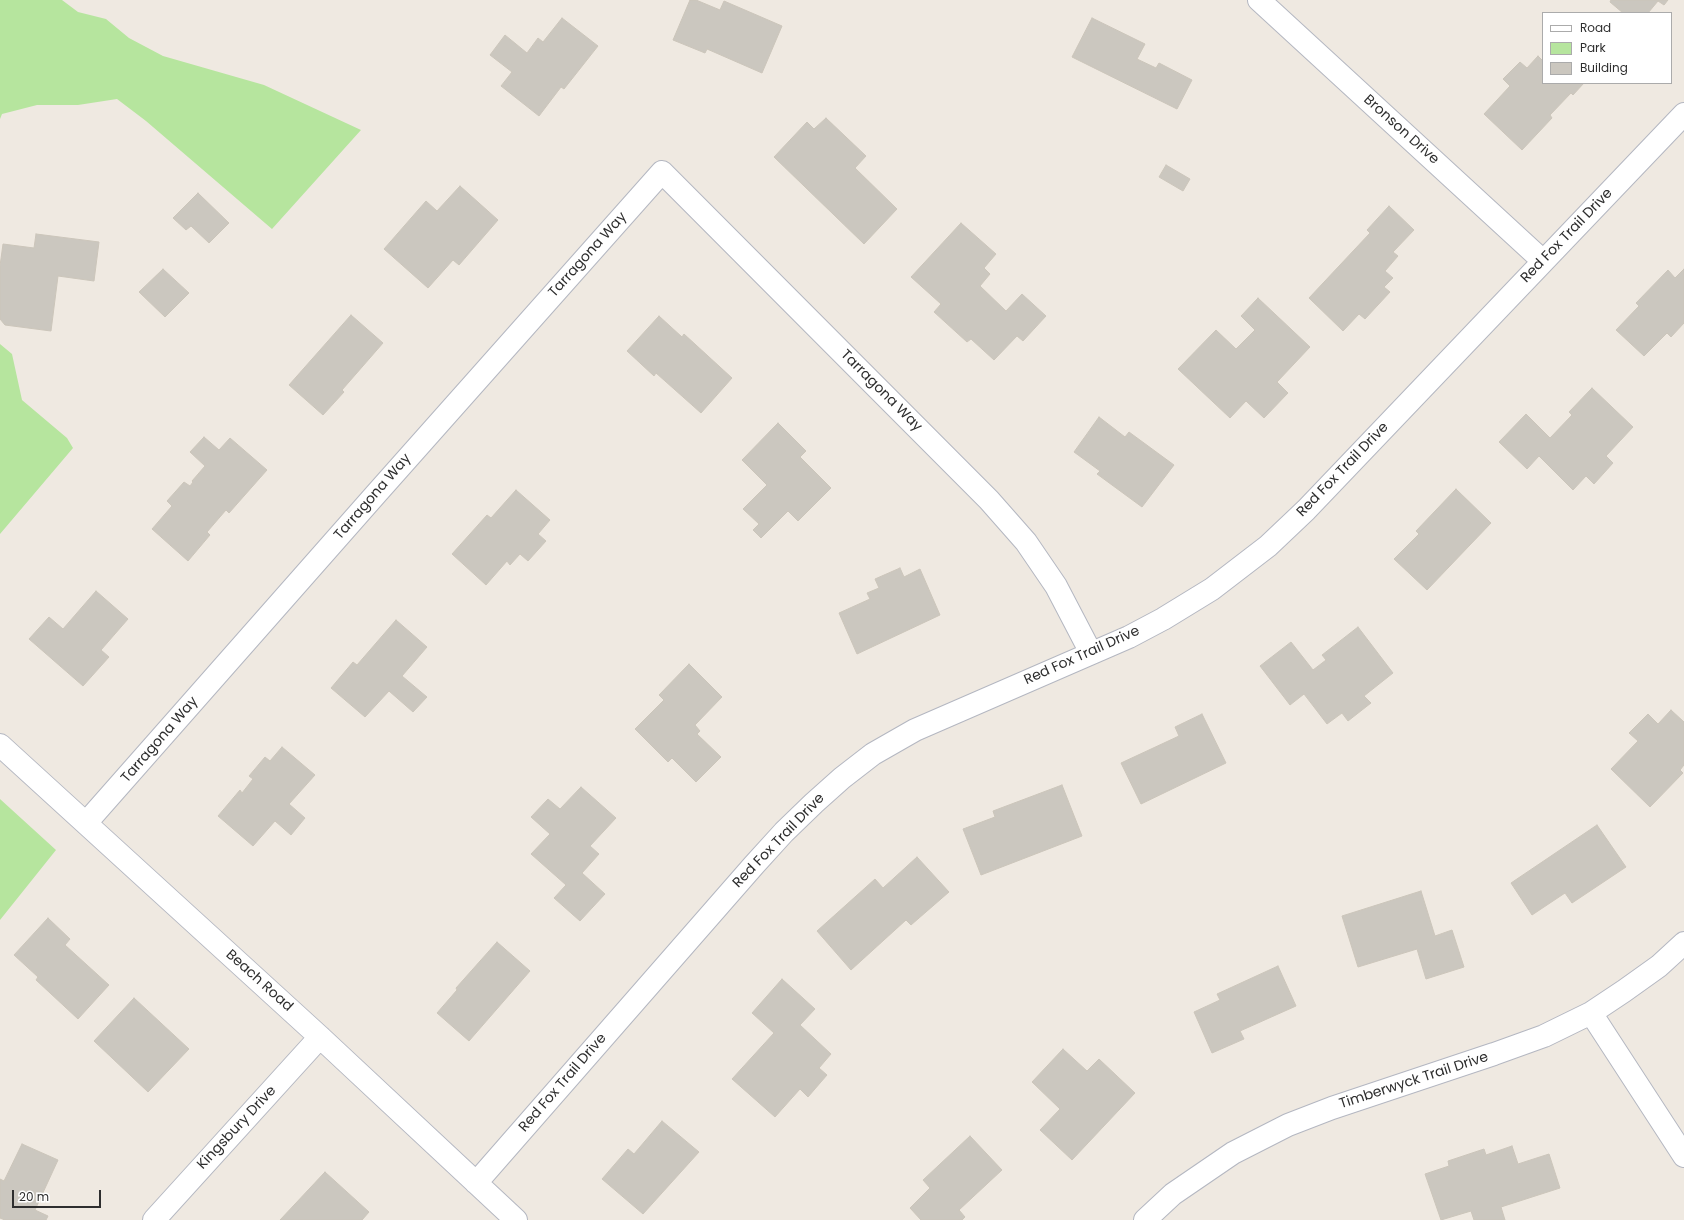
<!DOCTYPE html>
<html>
<head>
<meta charset="utf-8">
<style>
	body { margin:0 }
	#map { position:relative; width:1684px; height:1220px; overflow:hidden; background:#efe9e1; font-family:Poppins,sans-serif }
	canvas { display:block }
	.legend { position:absolute; left:1542px; top:12px; width:130px; height:72px; box-sizing:border-box; background:#fff; border:1px solid #ababab; margin:0; padding:5px 7px; list-style:none; font-size:12px; color:#2e2e2e }
	.legend li { display:flex; align-items:center; gap:8px; height:20px }
	.legend b { width:20px; border:1px solid #ababab }
	.scale { position:absolute; left:12px; top:1190px; width:89px; height:18px; box-sizing:border-box; border:2px solid #2e2e2e; border-top:0; padding-left:5px; font-size:12px; line-height:14px; white-space:nowrap; color:#2e2e2e; -webkit-text-stroke:3px #fff; paint-order:stroke }
</style>
</head>
<body>
<div id="map">
<canvas width="1684" height="1220"></canvas>
<ul class="legend">
<li><b style="height:5px;background:#fff"></b>Road</li>
<li><b style="height:11px;background:#b6e59e"></b>Park</li>
<li><b style="height:11px;background:#cbc7bf"></b>Building</li>
</ul>
<div class="scale">20 m</div>
</div>
<script>
const g = document.querySelector('canvas').getContext('2d');
g.lineJoin = 'round';
function fill(path, color) { g.fillStyle = color; g.fill(path, 'evenodd'); }
const poly = rows => new Path2D(rows.map(r => 'M' + r).join(''));
function stroke(path, color, width, dash) { g.strokeStyle = color; g.lineWidth = width; g.lineCap = dash ? 'butt' : 'round'; g.setLineDash(dash || []); g.stroke(path); }
function write(font, color, halo, rows, align = 'center') {
  g.font = font + ' Poppins,sans-serif'; g.lineWidth = 4; g.setLineDash([]); g.textBaseline = 'middle'; g.strokeStyle = halo; g.fillStyle = color; for (const [text, x, y, turn = 0] of rows) {
    g.save(); g.translate(x, y); g.rotate((+turn || 0) * Math.PI / 180); g.textAlign = isNaN(turn) ? turn : align; if (halo) g.strokeText(text, 0, 0); g.fillText(text, 0, 0); g.restore();
  }
}
fill(poly([
	[0,0,62,0,78,12,106,19,129,38,163,56,264,85,361,130,272,229,146,121,117,99,78,105,37,105,2,114,0,119],
	[0,344,12,354,22,400,67,438,73,448,0,534],
	[0,799,56,850,0,920]
]), '#b6e59e');
const building = poly([
	[690,0,696,0,720,10,724,1,782,26,762,73,707,49,705,53,673,40,690,0],
	[1611,0,1668,0,1664,5,1658,1,1648,13,1623,13,1610,2,1611,0],
	[562,18,598,46,564,89,561,87,539,116,501,86,512,72,490,55,505,35,527,53,538,38,543,42,562,18],
	[1092,18,1145,44,1137,59,1156,68,1159,63,1192,80,1177,109,1072,57,1092,18],
	[1538,56,1543,61,1543,83,1584,83,1573,95,1571,93,1550,115,1552,118,1522,150,1484,114,1510,86,1503,79,1520,62,1527,68,1538,56],
	[826,118,866,156,855,168,897,209,864,244,774,157,807,122,814,129,826,118],
	[1166,165,1190,179,1183,191,1159,177,1166,165],
	[460,186,498,220,459,265,453,260,428,288,384,249,426,201,437,211,460,186],
	[198,193,229,223,209,243,191,226,186,230,173,218,198,193],
	[1389,206,1414,230,1393,252,1398,256,1385,271,1393,278,1384,287,1390,292,1365,319,1359,314,1343,331,1309,298,1370,233,1367,230,1389,206],
	[961,223,996,254,984,268,990,274,980,286,1006,311,1022,294,1046,316,1023,341,1017,336,994,360,971,339,967,342,934,312,941,304,911,277,961,223],
	[36,234,99,242,94,281,58,276,51,331,5,325,0,319,0,266,3,244,34,248,36,234],
	[163,269,189,293,165,317,139,292,163,269],
	[1684,269,1684,323,1671,337,1667,333,1644,356,1616,330,1639,306,1636,303,1668,270,1675,278,1684,269],
	[1258,298,1310,347,1277,382,1288,393,1264,418,1246,401,1230,418,1178,369,1216,330,1236,349,1255,330,1241,316,1258,298],
	[351,315,383,343,342,390,344,392,323,415,289,385,351,315],
	[659,316,682,337,684,334,732,378,701,413,656,373,654,376,627,351,659,316],
	[1592,388,1633,427,1606,456,1613,463,1594,484,1586,476,1573,490,1539,456,1527,469,1499,442,1526,414,1550,438,1572,415,1569,412,1592,388],
	[1099,417,1125,437,1129,432,1174,465,1142,507,1097,474,1100,471,1074,452,1099,417],
	[778,423,806,451,800,457,831,488,798,521,788,511,761,538,753,530,759,524,743,509,767,485,742,460,778,423],
	[204,437,219,450,230,438,267,470,229,513,226,510,207,532,210,535,188,561,152,529,172,506,167,501,184,482,190,486,193,482,192,481,205,466,190,452,204,437],
	[1456,489,1491,523,1427,590,1394,559,1419,534,1416,531,1456,489],
	[516,490,550,520,538,534,546,541,528,561,520,554,510,565,507,561,486,585,452,554,487,515,491,518,516,490],
	[900,568,904,577,920,569,940,615,857,654,839,613,870,599,867,593,879,588,875,579,900,568],
	[96,591,128,619,101,650,109,657,83,686,29,639,49,617,63,629,96,591],
	[396,620,427,647,402,676,427,697,413,712,389,691,365,717,331,688,353,662,357,665,396,620],
	[1358,627,1393,673,1364,696,1371,703,1348,721,1342,713,1327,724,1304,694,1290,705,1260,666,1291,642,1313,670,1326,660,1322,655,1358,627],
	[689,664,722,697,695,725,700,731,697,734,721,757,696,782,672,758,668,762,635,729,664,700,659,695,689,664],
	[1671,710,1684,722,1684,765,1680,770,1683,773,1650,807,1611,769,1638,741,1629,733,1648,714,1658,724,1671,710],
	[1202,714,1226,763,1141,804,1121,763,1179,736,1175,727,1202,714],
	[282,747,315,775,289,804,305,818,291,835,275,821,253,846,218,816,240,790,242,793,253,779,249,776,265,757,270,761,282,747],
	[1062,785,1082,836,981,875,963,829,995,817,993,811,1062,785],
	[581,787,616,818,590,846,599,854,582,873,605,894,580,921,554,898,566,885,531,854,550,834,531,817,548,799,560,809,581,787],
	[1597,825,1626,867,1572,903,1565,893,1532,915,1511,883,1597,825],
	[917,857,949,892,911,925,906,920,851,970,817,931,875,879,883,888,917,857],
	[1421,891,1435,936,1452,930,1464,967,1426,979,1417,949,1358,967,1342,916,1421,891],
	[48,918,70,939,65,945,109,985,78,1019,36,980,38,977,14,955,48,918],
	[497,942,530,971,469,1041,437,1013,457,990,456,988,497,942],
	[1278,966,1296,1006,1240,1031,1244,1039,1212,1053,1194,1012,1220,1000,1217,994,1278,966],
	[782,979,815,1009,800,1025,831,1054,819,1068,827,1075,808,1097,800,1089,775,1117,732,1079,774,1033,752,1013,782,979],
	[134,998,189,1049,148,1092,94,1041,134,998],
	[1063,1049,1087,1071,1099,1059,1135,1093,1072,1160,1040,1130,1060,1109,1032,1082,1063,1049],
	[662,1121,699,1152,643,1214,602,1179,628,1149,634,1154,662,1121],
	[970,1136,1002,1170,959,1210,965,1217,962,1220,921,1220,910,1208,930,1188,923,1180,970,1136],
	[22,1144,58,1160,35,1210,48,1216,46,1220,5,1220,0,1218,0,1179,4,1181,22,1144],
	[1512,1146,1518,1164,1549,1154,1560,1188,1501,1207,1505,1220,1474,1220,1471,1211,1441,1220,1425,1174,1449,1166,1448,1161,1484,1149,1486,1155,1512,1146],
	[325,1172,369,1212,362,1220,280,1220,325,1172]
]);
fill(building, '#cbc7bf');
stroke(building, '#cbc5ba', 1);
const minor = poly([
	[1259,0,1543,261],
	[0,745,320,1037,516,1220],
	[86,823,376,494,662,172,989,500,1026,542,1056,586,1091,653],
	[1591,1013,1684,1156],
	[476,1183,754,865,784,832,814,803,842,778,873,754,915,730,1129,637,1163,619,1212,589,1268,546,1306,510,1684,114],
	[154,1220,320,1037],
	[1145,1220,1173,1194,1233,1153,1288,1125,1332,1108,1494,1054,1544,1036,1591,1013,1624,991,1659,966,1684,943]
]);
stroke(minor, '#b4b7c1', 24);
stroke(minor, '#fff', 22);
write('14px', '#2e2e2e', '#fff', [
	["Bronson Drive",1401,130,42],
	["Red Fox Trail Drive",1567,236,-46],
	["Tarragona Way",588,255,-48],
	["Tarragona Way",881,391,45],
	["Red Fox Trail Drive",1343,470,-46],
	["Tarragona Way",373,497,-49],
	["Red Fox Trail Drive",1082,656,-24],
	["Tarragona Way",160,740,-49],
	["Red Fox Trail Drive",779,841,-46],
	["Beach Road",259,981,42],
	["Timberwyck Trail Drive",1414,1081,-18],
	["Red Fox Trail Drive",563,1083,-49],
	["Kingsbury Drive",237,1128,-47]
]);
</script>
</body>
</html>
